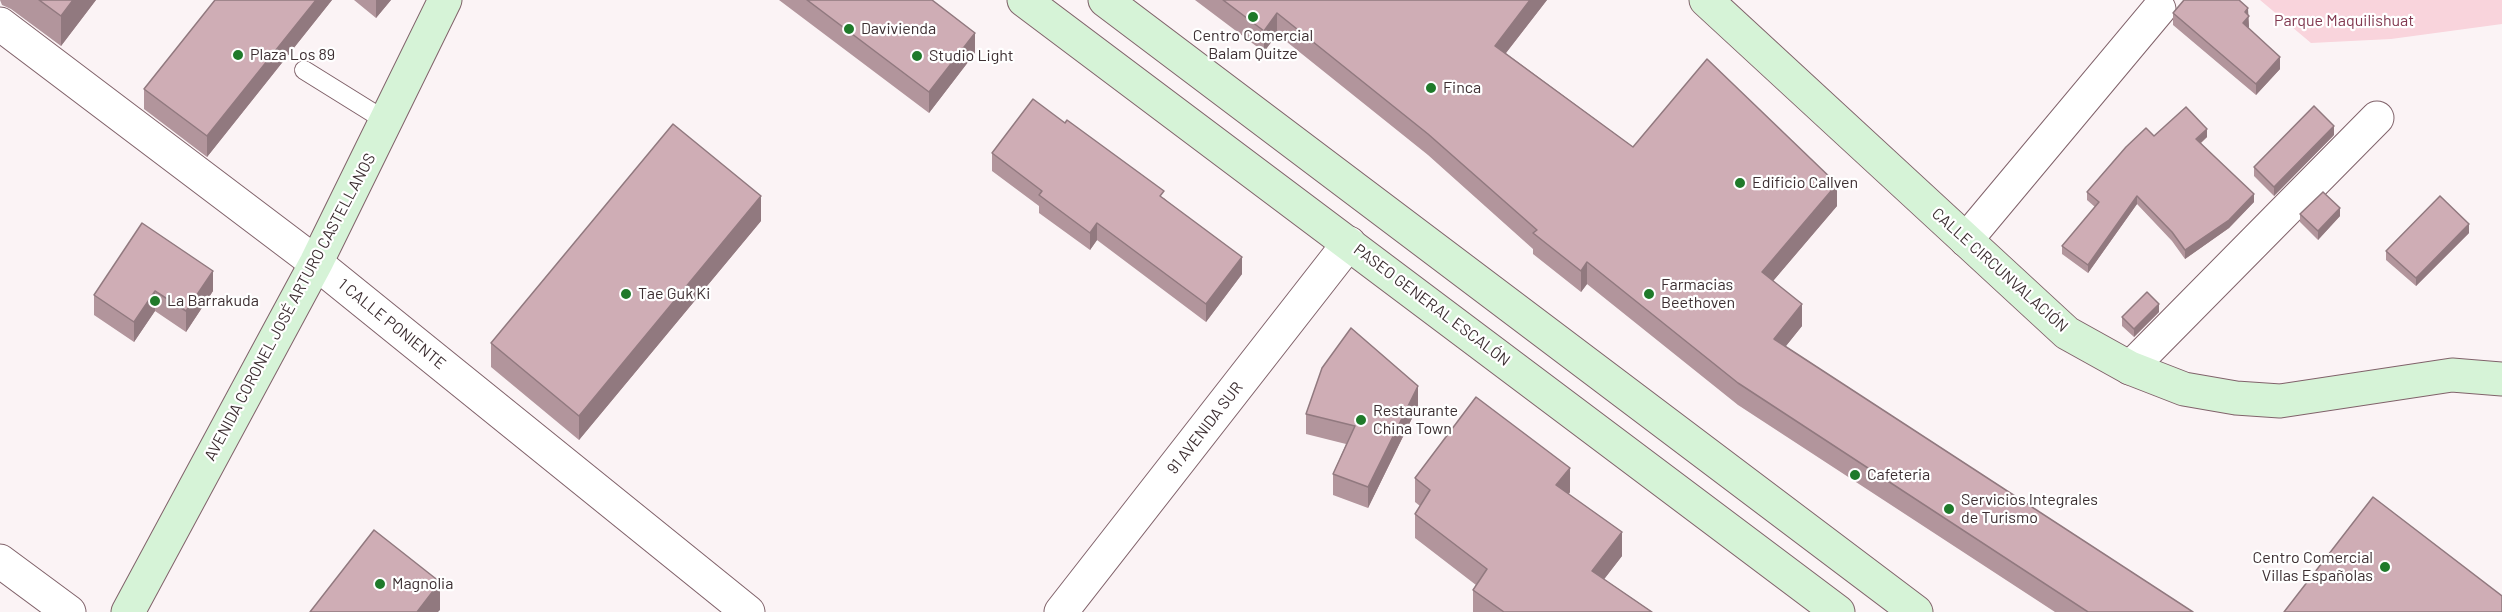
<!DOCTYPE html>
<html>
<head>
<meta charset="utf-8">
<style>
	body { margin:0 }
	canvas { display:block; background:#fbf3f5 }
</style>
</head>
<body>
<canvas width="2502" height="612"></canvas>
<script>
const g = document.querySelector('canvas').getContext('2d');
g.lineJoin = 'round';
function fill(path, color) { g.fillStyle = color; g.fill(path, 'evenodd'); }
const poly = rows => new Path2D(rows.map(r => 'M' + r).join(''));
function stroke(path, color, width, dash) { g.strokeStyle = color; g.lineWidth = width; g.lineCap = dash ? 'butt' : 'round'; g.setLineDash(dash || []); g.stroke(path); }
function write(font, color, halo, rows, align = 'center') {
  g.font = font + ' Barlow,sans-serif'; g.lineWidth = 4.5; g.setLineDash([]); g.textBaseline = 'middle'; g.strokeStyle = halo; g.fillStyle = color; for (const [text, x, y, turn = 0] of rows) {
    g.save(); g.translate(x, y); g.rotate((+turn || 0) * Math.PI / 180); g.textAlign = isNaN(turn) ? turn : align; if (halo) g.strokeText(text, 0, 0); g.fillText(text, 0, 0); g.restore();
  }
}
fill(poly([
	[2260,0,2502,0,2502,24,2391,39,2311,43]
]), '#f9d4dc');
const lane = poly([
	[304,70,386,121]
]);
const street = poly([
	[0,24,316,263,748,612],
	[1966,240,2159,9],
	[2130,368,2377,118],
	[0,561,69,612],
	[1061,612,1349,243]
]);
const secondary = poly([
	[1024,0,1838,612],
	[1105,0,1916,612],
	[1706,0,2067,333,2130,368,2184,389,2236,398,2280,401,2452,375,2502,379],
	[128,612,316,263,445,0]
]);
stroke(lane, '#80626a', 20);
stroke(street, '#80626a', 35);
stroke(secondary, '#80626a', 35);
stroke(lane, '#fff', 18);
stroke(street, '#fff', 33);
stroke(secondary, '#d6f3d7', 33);
fill(poly([
	[0,0,96,0,61,46,11,9,2,5],
	[215,0,332,0,207,157,144,109,144,89],
	[354,0,391,0,376,18],
	[779,0,932,0,975,53,929,113],
	[1195,0,1547,0,1506,53,1633,147,1837,206,1773,281,1802,326,1785,347,2193,612,2055,612,1738,405,1587,284,1581,292,1533,254,1533,249,1428,155,1277,34,1264,52],
	[2173,13,2248,15,2249,27,2248,28,2280,69,2256,95,2173,25],
	[2334,135,2274,196,2254,176,2254,167],
	[2154,136,2207,137,2201,143,2254,202,2229,228,2185,259,2172,241,2137,204,2088,273,2062,254,2062,246,2095,207,2087,200,2087,192],
	[992,153,1164,198,1242,274,1206,322,1097,240,1090,250,1039,213,1039,206,992,171],
	[2300,214,2340,216,2318,240,2300,222],
	[761,221,579,440,491,367,491,343],
	[2469,233,2416,286,2386,260,2386,251],
	[213,271,213,291,186,332,155,311,134,342,94,315,94,295],
	[2159,312,2134,337,2122,326,2122,317],
	[1418,406,1368,508,1333,495,1333,474,1346,444,1306,434,1306,414],
	[1415,478,1570,492,1569,494,1622,556,1604,579,1652,612,1473,612,1473,590,1476,585,1415,538,1415,514,1420,506,1415,502]
]), '#b2959c');
fill(poly([
	[73,0,96,0,61,46,61,16],
	[316,0,332,0,207,157,207,136],
	[376,0,391,0,376,18],
	[1530,0,1547,0,1495,67,1495,46],
	[2248,8,2249,27,2243,35,2243,23,2245,12],
	[1277,13,1277,34,1264,52,1264,31],
	[975,33,975,53,929,113,929,92],
	[2280,57,2280,69,2256,95,2256,84],
	[2334,126,2334,135,2274,196,2274,187],
	[2207,129,2207,137,2196,147,2196,139],
	[1837,184,1837,206,1762,294,1762,272],
	[2254,194,2254,202,2229,228,2185,259,2185,250],
	[761,196,761,221,579,440,579,416],
	[2137,196,2137,204,2088,273,2088,265],
	[2340,208,2340,216,2318,240,2318,231],
	[1097,223,1097,240,1090,250,1090,233],
	[2469,224,2469,233,2416,286,2416,278],
	[1242,257,1242,274,1206,322,1206,304],
	[1587,262,1587,284,1581,292,1581,271],
	[213,271,213,291,186,332,186,311],
	[155,291,155,311,134,342,134,322],
	[1802,304,1802,326,1774,361,1774,339],
	[2159,304,2159,312,2134,337,2134,329],
	[1418,386,1418,406,1368,508,1368,487],
	[1570,468,1570,492,1556,509,1556,485],
	[1622,532,1622,556,1592,595,1592,571],
	[440,582,440,610,438,612,417,612]
]), '#91797f');
const building = poly([
	[39,0,73,0,61,16,39,0],
	[215,0,316,0,207,136,144,89,215,0],
	[807,0,932,0,975,33,929,92,807,0],
	[1223,0,1530,0,1495,46,1633,147,1707,59,1837,184,1762,272,1802,304,1774,339,2193,612,2088,612,1738,383,1587,262,1581,271,1533,233,1537,230,1428,134,1277,13,1264,31,1223,0],
	[2184,0,2239,0,2248,8,2245,12,2249,16,2243,23,2280,57,2256,84,2173,13,2184,0],
	[1033,99,1065,123,1067,120,1164,191,1160,196,1242,257,1206,304,1097,223,1090,233,1039,195,1042,191,992,153,1033,99],
	[2314,106,2334,126,2274,187,2254,167,2314,106],
	[2186,107,2207,129,2196,139,2254,194,2229,220,2185,250,2172,232,2137,196,2088,265,2062,246,2099,202,2087,192,2126,147,2146,128,2154,136,2186,107],
	[673,124,761,196,579,416,491,343,673,124],
	[2323,192,2340,208,2318,231,2300,214,2323,192],
	[2440,196,2469,224,2416,278,2386,251,2440,196],
	[142,223,213,271,186,311,155,291,134,322,94,295,142,223],
	[2147,292,2159,304,2134,329,2122,317,2147,292],
	[1351,328,1418,386,1368,487,1333,474,1355,426,1306,414,1322,368,1351,328],
	[1476,397,1570,468,1556,485,1622,532,1592,571,1652,612,1504,612,1473,590,1487,569,1415,514,1430,490,1415,478,1476,397],
	[2373,497,2502,596,2502,612,2284,612,2373,497],
	[374,530,440,582,417,612,310,612,374,530]
]);
fill(building, '#cfadb5');
stroke(building, '#91797f', 1.5);
for (const [x, y, r, color] of [
	[1253,17,6,"#1f7a2a"],
	[849,29,6,"#1f7a2a"],
	[238,55,6,"#1f7a2a"],
	[917,56,6,"#1f7a2a"],
	[1431,88,6,"#1f7a2a"],
	[1740,183,6,"#1f7a2a"],
	[626,294,6,"#1f7a2a"],
	[1649,294,6,"#1f7a2a"],
	[155,301,6,"#1f7a2a"],
	[1361,420,6,"#1f7a2a"],
	[1855,475,6,"#1f7a2a"],
	[1949,509,6,"#1f7a2a"],
	[2385,567,6,"#1f7a2a"],
	[380,584,6,"#1f7a2a"]
]) { const dot = new Path2D(); dot.arc(x, y, r, 0, 2 * Math.PI); g.fillStyle = color; g.fill(dot); stroke(dot, '#fff', 2); }
write('16px', '#823950', '#fff', [
	["Parque Maquilishuat",2344,21]
]);
write('16px', '#3d2f32', '#fff', [
	["Davivienda",861,29],
	["Centro Comercial",1253,36,"center"],
	["Balam Quitze",1253,54,"center"],
	["Plaza Los 89",250,55],
	["Studio Light",929,56],
	["Finca",1443,88],
	["Edificio Callven",1752,183],
	["Farmacias",1661,285],
	["Beethoven",1661,303],
	["Tae Guk Ki",638,294],
	["La Barrakuda",167,301],
	["Restaurante",1373,411],
	["China Town",1373,429],
	["Cafeteria",1867,475],
	["Servicios Integrales",1961,500],
	["de Turismo",1961,518],
	["Centro Comercial",2373,558,"right"],
	["Villas Españolas",2373,576,"right"],
	["Magnolia",392,584]
], 'left');
write('16px', '#3d2f32', '#fff', [
	["CALLE CIRCUNVALACIÓN",2000,270,42],
	["PASEO GENERAL ESCALÓN",1432,305,37],
	["AVENIDA CORONEL JOSÉ ARTURO CASTELLANOS",290,307,-62],
	["1 CALLE PONIENTE",392,324,39],
	["91 AVENIDA SUR",1205,428,-52]
]);
</script>
</body>
</html>
